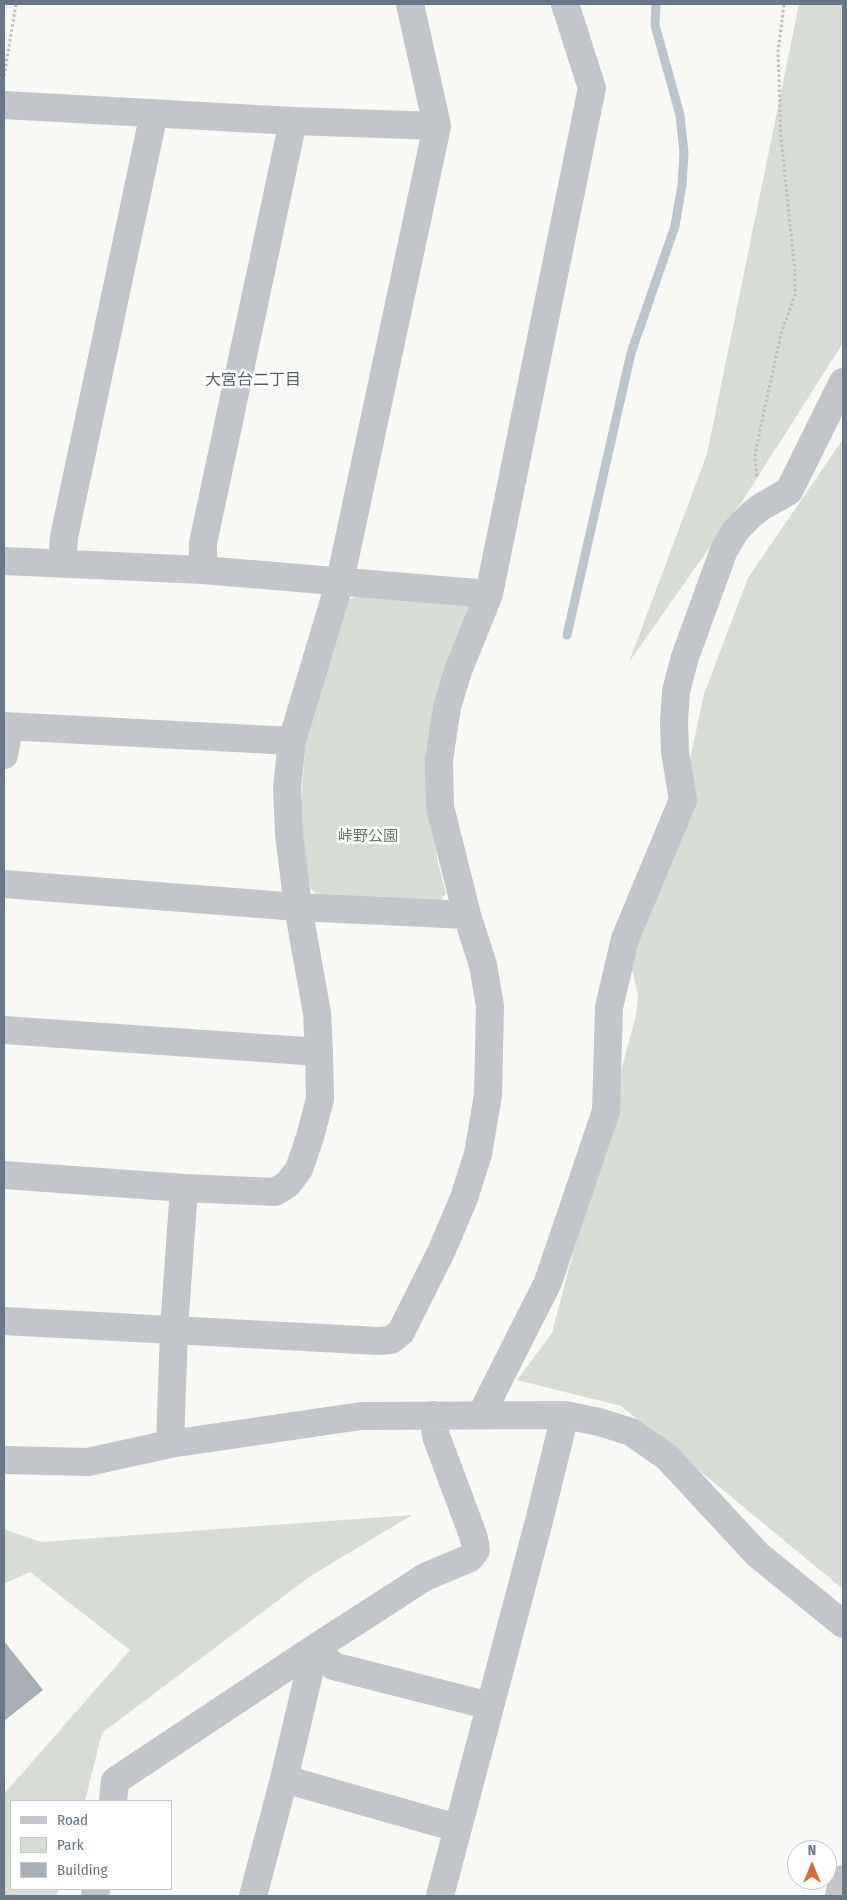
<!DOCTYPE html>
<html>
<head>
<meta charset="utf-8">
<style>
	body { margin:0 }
	#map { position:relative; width:847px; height:1900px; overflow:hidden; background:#f8f8f5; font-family:"Fira Sans Condensed",sans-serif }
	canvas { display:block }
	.frame { position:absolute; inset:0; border:5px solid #687685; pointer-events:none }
	.legend { position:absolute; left:10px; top:1800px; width:162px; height:90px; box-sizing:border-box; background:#fff; border:1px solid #c3c8ce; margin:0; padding:6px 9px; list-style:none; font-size:15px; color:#687685 }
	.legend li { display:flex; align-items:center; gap:10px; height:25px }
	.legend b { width:25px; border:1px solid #c3c8ce }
	.north { position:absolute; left:787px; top:1840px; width:50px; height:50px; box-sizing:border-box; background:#fff; border:1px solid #c3c8ce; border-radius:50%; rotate:0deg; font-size:14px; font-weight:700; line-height:20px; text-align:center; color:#687685 }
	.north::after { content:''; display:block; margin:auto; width:18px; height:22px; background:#dd6831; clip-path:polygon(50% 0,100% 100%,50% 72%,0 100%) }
</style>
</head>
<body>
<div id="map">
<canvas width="847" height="1900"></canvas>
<div class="frame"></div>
<ul class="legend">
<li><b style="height:6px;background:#c2c5c9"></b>Road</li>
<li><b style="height:14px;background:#d7ddd5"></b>Park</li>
<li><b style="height:14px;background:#a8b0b6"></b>Building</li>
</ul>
<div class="north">N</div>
</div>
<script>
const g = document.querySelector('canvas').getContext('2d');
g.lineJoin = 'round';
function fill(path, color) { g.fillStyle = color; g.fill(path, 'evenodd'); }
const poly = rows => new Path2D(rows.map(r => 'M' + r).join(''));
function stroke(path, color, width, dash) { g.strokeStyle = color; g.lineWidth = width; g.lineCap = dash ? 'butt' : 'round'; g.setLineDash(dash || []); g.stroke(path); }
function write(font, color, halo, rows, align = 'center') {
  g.font = font + ' "Fira Sans Condensed","Noto Sans JP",sans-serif'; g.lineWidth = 5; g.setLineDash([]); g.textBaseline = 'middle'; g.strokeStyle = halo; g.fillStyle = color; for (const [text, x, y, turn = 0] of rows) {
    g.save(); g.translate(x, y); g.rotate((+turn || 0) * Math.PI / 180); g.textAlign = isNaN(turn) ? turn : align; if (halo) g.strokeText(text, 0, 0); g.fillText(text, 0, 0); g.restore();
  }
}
fill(poly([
	[799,4,843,4,843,343,745,497,629,662,707,454],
	[843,439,843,1589,621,1406,517,1380,552,1333,636,1015,638,996,630,960,648,880,663,885,704,694,748,578],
	[365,592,464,598,471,610,431,818,438,863,446,893,438,905,326,902,309,887,302,846,301,802,306,737,348,600],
	[412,1515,309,1577,102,1733,85,1801,11,1801,11,1889,59,1889,55,1896,4,1896,4,1794,130,1650,30,1572,4,1584,4,1529,41,1542]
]), '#d7ddd5');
stroke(poly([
	[567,635,631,353,675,226,682,185,684,153,680,115,655,25,656,4]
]), '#bcc5cb', 9);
fill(poly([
	[4,1641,43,1690,4,1721]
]), '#a8b0b6');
stroke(poly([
	[4,76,16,4],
	[757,476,755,456,760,430,781,334,795,295,795,272,781,138,778,52,784,4]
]), '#bcbec1', 3, [2.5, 2.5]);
stroke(poly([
	[4,105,293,121,437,126],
	[4,561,203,570,489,594],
	[62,563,64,537,154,113],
	[203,570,203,543,293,121],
	[4,726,292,741],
	[4,755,9,727],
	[4,884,298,907,467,915],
	[4,1030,319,1052],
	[4,1175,184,1188,275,1192,288,1184,299,1169,310,1137,320,1099,319,1052,317,1013,298,907,289,833,287,788,292,741,340,581,437,126,410,4],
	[4,1321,378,1341,391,1340,401,1332,442,1250,464,1198,478,1154,488,1095,490,1006,483,965,467,915,440,807,439,760,447,707,458,671,489,594,592,88,565,4],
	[481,1415,548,1282,606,1111,609,1007,625,939,683,800,675,752,674,722,676,691,685,657,724,550,736,530,751,515,761,507,789,491,843,382],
	[170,1444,174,1329,184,1188],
	[4,1460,88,1462,170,1444,361,1416,565,1415,599,1422,631,1432,667,1457,758,1555,843,1624],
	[315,1648,333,1666,490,1706],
	[284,1779,457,1828],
	[113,1801,115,1781,315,1648,425,1577,470,1558,476,1550,474,1538,436,1436,433,1415],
	[95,1896,96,1889],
	[253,1896,284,1779,315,1648],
	[440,1896,539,1521,565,1415],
	[839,1896,843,1879]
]), '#c2c5c9', 28);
write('15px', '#657863', '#fff', [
	["峠野公園",368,837]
]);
write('16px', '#56606b', '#fff', [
	["大宮台二丁目",253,381]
]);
</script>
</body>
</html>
